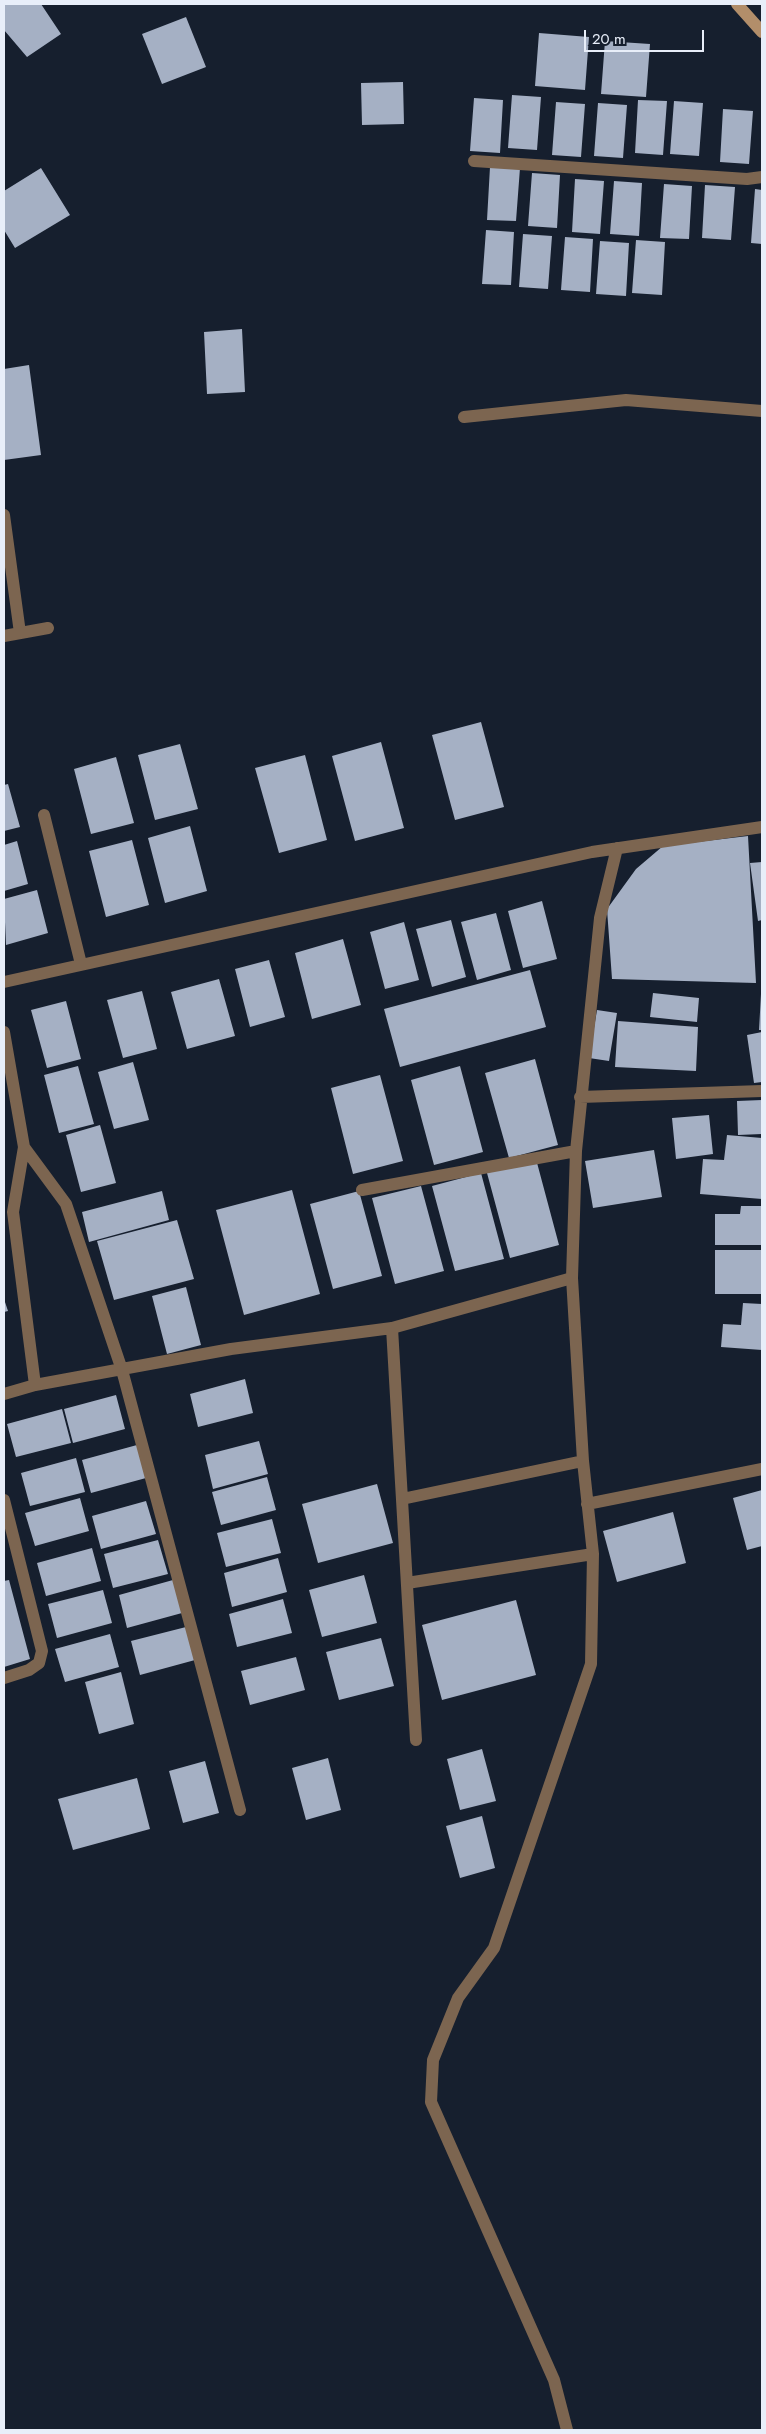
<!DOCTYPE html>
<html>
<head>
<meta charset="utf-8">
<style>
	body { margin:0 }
	#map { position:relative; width:766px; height:2434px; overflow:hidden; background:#161f2e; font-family:Jost,sans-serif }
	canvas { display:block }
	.frame { position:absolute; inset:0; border:5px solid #e8eef9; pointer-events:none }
	.scale { position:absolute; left:584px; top:30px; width:120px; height:22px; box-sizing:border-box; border:2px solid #e8eef9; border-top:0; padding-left:6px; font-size:15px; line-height:18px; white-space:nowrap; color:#e8eef9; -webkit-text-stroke:4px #161f2e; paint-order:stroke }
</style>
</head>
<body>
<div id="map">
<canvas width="766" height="2434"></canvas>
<div class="frame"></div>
<div class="scale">20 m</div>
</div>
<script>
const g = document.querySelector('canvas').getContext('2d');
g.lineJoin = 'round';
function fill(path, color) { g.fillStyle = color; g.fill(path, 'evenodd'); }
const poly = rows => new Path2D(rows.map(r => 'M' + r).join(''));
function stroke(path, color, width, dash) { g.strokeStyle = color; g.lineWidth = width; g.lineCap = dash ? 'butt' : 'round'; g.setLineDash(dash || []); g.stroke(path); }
fill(poly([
	[4,4,41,4,61,34,27,57,4,30],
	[186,17,206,67,162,84,142,34],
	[539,33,589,37,585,90,535,86],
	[605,41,650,44,646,97,601,94],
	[403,82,404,124,362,125,361,83],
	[512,95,541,97,537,150,508,148],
	[474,98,503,100,500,153,470,151],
	[638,100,667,101,663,155,635,153],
	[674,101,703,103,699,156,670,154],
	[556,102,585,104,581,157,552,155],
	[598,103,627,105,623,158,594,156],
	[723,109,753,111,749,164,720,162],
	[490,167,520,168,516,221,487,220],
	[41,168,70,215,15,248,4,230,4,191],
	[532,173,560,175,557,228,528,226],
	[575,179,604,181,600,234,572,232],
	[614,181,642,183,639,236,610,234],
	[664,184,692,186,689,239,660,238],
	[705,185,735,187,731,240,702,238],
	[755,189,762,190,762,244,751,243],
	[486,230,514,232,511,285,482,284],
	[523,234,552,236,548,289,519,287],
	[565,237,593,239,590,292,561,290],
	[636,240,665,242,662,295,632,293],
	[600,241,629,243,626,296,596,294],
	[242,329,245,392,207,394,204,332],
	[29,365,41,455,4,460,4,369],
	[481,722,504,807,455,820,432,735],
	[381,742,404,828,355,841,332,756],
	[180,744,198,809,155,820,138,755],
	[305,755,327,840,279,853,255,768],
	[116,757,134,823,91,834,74,769],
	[8,784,20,827,4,831,4,785],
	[190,826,207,891,165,903,148,838],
	[748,836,756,983,612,979,607,909,636,869,663,846],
	[132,840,149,905,106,917,89,851],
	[17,841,28,884,4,891,4,845],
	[762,862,762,920,758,921,750,863],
	[37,890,48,933,6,945,4,899],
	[542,901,557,959,523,968,508,911],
	[496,913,511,970,477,980,461,922],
	[451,920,466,977,432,987,416,929],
	[404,922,419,980,385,989,370,932],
	[343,939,361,1005,312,1019,295,953],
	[269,960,285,1017,250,1027,235,969],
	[530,970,546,1027,400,1067,384,1009],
	[219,979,235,1036,187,1049,171,992],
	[142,991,157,1049,123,1058,107,1000],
	[653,993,699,998,697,1022,650,1017],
	[761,994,762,994,762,1030,759,1030],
	[66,1001,81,1059,47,1068,31,1010],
	[597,1010,617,1013,609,1061,589,1058],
	[618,1021,698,1027,696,1071,615,1067],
	[762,1032,762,1082,754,1083,747,1035],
	[535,1059,558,1145,509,1158,485,1073],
	[133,1062,149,1120,114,1129,98,1072],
	[78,1066,94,1124,59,1133,44,1075],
	[460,1066,483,1152,434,1165,411,1080],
	[380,1075,403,1161,353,1174,331,1088],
	[762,1100,762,1134,738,1135,737,1101],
	[709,1115,713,1154,676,1159,672,1118],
	[100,1125,116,1183,81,1192,66,1135],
	[727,1135,762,1138,762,1199,700,1194,703,1159,724,1160],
	[654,1150,662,1197,593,1208,585,1161],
	[536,1159,559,1245,510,1258,487,1173],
	[481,1173,504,1259,455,1271,432,1186],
	[421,1186,444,1271,395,1284,372,1198],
	[292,1190,320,1294,244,1315,216,1210],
	[162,1191,169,1220,89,1242,82,1212],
	[359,1191,382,1276,333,1289,310,1204],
	[741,1206,762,1206,762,1245,715,1245,715,1214,740,1214],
	[177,1220,194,1279,114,1300,97,1241],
	[715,1250,762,1250,762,1294,715,1294],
	[186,1287,201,1345,167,1354,152,1296],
	[4,1299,8,1311,4,1312],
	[743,1303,762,1304,762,1350,721,1347,723,1324,741,1325],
	[245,1379,253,1413,198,1427,190,1394],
	[116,1395,125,1429,73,1443,64,1409],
	[62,1409,71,1443,16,1457,7,1424],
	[259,1441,268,1474,213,1489,205,1455],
	[137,1445,146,1478,91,1493,82,1460],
	[76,1458,85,1492,30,1506,21,1473],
	[267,1477,276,1510,221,1525,212,1492],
	[377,1484,393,1543,318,1563,302,1504],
	[762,1490,762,1546,747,1550,733,1498],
	[80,1498,89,1531,35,1546,25,1513],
	[146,1501,156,1534,101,1549,92,1516],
	[673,1512,686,1563,617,1582,603,1531],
	[272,1519,281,1553,226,1567,217,1533],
	[158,1540,168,1574,113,1588,104,1554],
	[92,1548,101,1581,46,1596,37,1563],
	[278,1558,287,1592,232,1607,224,1573],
	[364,1575,377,1623,322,1637,309,1590],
	[9,1580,30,1659,4,1667,4,1581],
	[173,1580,182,1613,127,1628,119,1595],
	[103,1590,112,1623,57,1638,48,1604],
	[283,1599,292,1633,237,1647,229,1614],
	[516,1600,536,1675,442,1700,422,1625],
	[186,1627,195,1660,140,1675,131,1641],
	[110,1634,119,1667,65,1682,55,1649],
	[381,1638,394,1686,339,1700,326,1652],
	[296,1657,305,1690,250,1705,241,1671],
	[121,1672,134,1724,99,1734,85,1682],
	[482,1749,496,1801,460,1810,447,1759],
	[328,1758,341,1810,306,1820,292,1768],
	[205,1761,219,1813,183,1823,169,1771],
	[137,1778,150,1829,73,1850,58,1799],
	[482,1816,495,1868,460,1878,446,1826]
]), '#a5b0c4');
stroke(poly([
	[474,161,747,179,762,177],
	[464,417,626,400,762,411],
	[4,515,20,633],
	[4,636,48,628],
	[44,815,81,964],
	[4,982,592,852,762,827],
	[4,1032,24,1147,13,1212,35,1385],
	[580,1097,762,1091],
	[24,1147,66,1204,122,1370,240,1810],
	[362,1190,576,1151],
	[392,1328,416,1740],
	[4,1394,35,1385,231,1349,392,1328,572,1278],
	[402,1499,583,1461],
	[4,1500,42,1651,39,1663,29,1670,4,1678],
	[587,1504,762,1469],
	[407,1583,593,1554],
	[567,2430,554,2380,431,2102,433,2060,458,1998,494,1948,591,1664,593,1554,583,1461,572,1278,576,1151,600,918,617,848]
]), '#7c6550', 12);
stroke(poly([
	[737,4,762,32]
]), '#b28e6a', 12);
</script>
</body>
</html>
